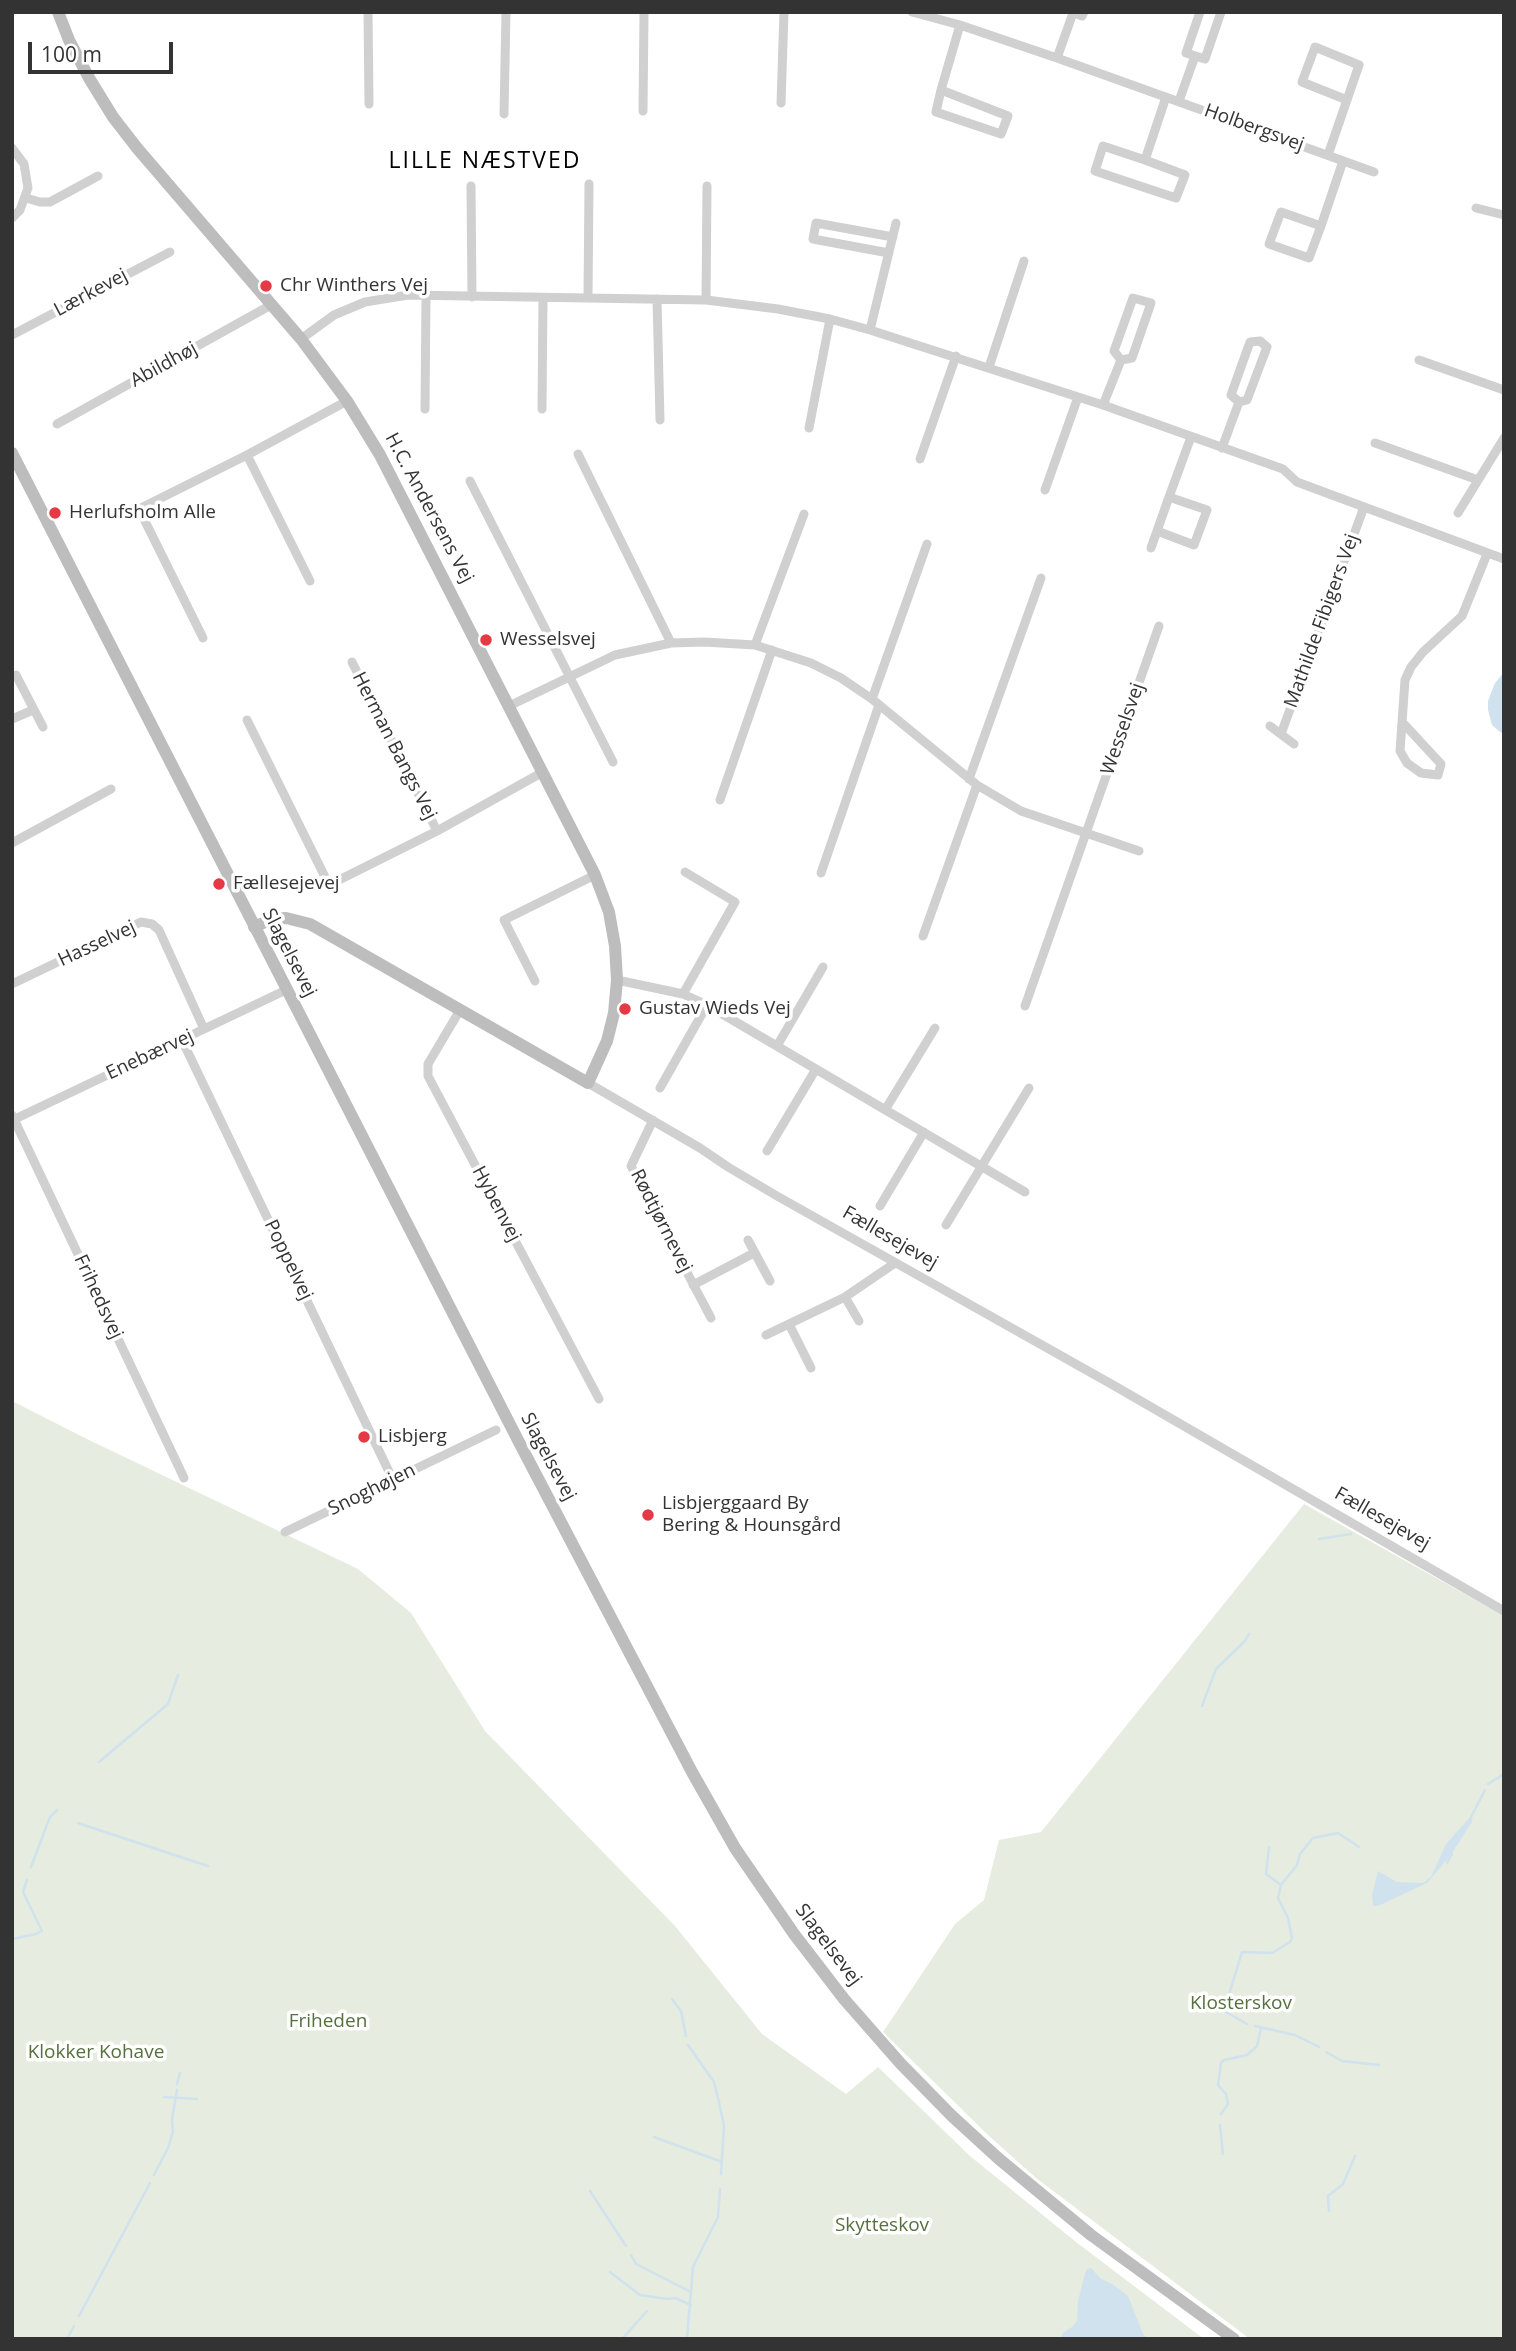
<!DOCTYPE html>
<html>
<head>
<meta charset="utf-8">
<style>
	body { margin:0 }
	#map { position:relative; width:1516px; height:2351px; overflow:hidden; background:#fff; font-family:"Open Sans",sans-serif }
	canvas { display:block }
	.frame { position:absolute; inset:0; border:14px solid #333; pointer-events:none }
	.scale { position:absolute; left:28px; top:42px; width:145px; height:32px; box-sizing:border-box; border:4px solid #333; border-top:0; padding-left:9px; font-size:21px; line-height:24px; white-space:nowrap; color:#333; -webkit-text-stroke:5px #fff; paint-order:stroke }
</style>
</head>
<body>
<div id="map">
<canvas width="1516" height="2351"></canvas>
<div class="frame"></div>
<div class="scale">100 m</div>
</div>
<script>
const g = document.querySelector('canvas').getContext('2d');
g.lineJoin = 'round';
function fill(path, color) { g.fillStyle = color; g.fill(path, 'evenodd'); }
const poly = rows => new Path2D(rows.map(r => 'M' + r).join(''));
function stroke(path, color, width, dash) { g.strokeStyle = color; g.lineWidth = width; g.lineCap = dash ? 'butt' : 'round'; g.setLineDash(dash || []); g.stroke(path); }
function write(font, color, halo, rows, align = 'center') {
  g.font = font + ' "Open Sans",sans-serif'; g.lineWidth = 7; g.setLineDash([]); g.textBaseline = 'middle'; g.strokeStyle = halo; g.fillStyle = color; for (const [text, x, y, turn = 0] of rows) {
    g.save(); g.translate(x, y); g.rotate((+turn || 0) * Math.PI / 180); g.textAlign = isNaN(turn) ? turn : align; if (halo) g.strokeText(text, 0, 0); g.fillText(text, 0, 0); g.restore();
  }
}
fill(poly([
	[12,1401,89,1440,358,1569,411,1613,485,1731,675,1926,762,2034,846,2094,878,2067,970,2156,1076,2242,1204,2339,12,2339],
	[1304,1504,1504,1616,1504,2339,1250,2339,1036,2178,987,2134,883,2032,955,1924,984,1900,999,1840,1041,1832]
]), '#e6ecdf');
fill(poly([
	[1504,672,1504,733,1500,732,1492,725,1488,710,1488,701,1495,683],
	[1472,1815,1472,1822,1450,1856,1427,1883,1378,1906,1373,1906,1372,1895,1378,1871,1397,1882,1423,1883,1431,1877,1446,1844],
	[1091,2268,1101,2279,1112,2284,1128,2296,1143,2334,1148,2339,1060,2339,1063,2333,1072,2327,1077,2321,1078,2301,1085,2274,1087,2269]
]), '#cfe2ee');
stroke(poly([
	[1319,1539,1351,1534],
	[1202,1706,1216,1669,1245,1641,1249,1634],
	[99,1762,168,1704,178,1675],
	[1488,1784,1504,1774],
	[1471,1817,1485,1790],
	[78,1823,208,1866],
	[1269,1847,1266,1874,1281,1885],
	[1447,1863,1452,1854],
	[31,1867,50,1817,57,1810],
	[12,1939,36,1934,42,1931,23,1892,27,1880],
	[672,1999,681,2011,686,2036],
	[1247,2024,1224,2011,1242,1952,1272,1953,1290,1942,1292,1938,1288,1918,1278,1898,1281,1885,1297,1865,1300,1854,1313,1838,1338,1833,1359,1847],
	[1255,2026,1295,2035,1319,2047],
	[688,2045,714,2082,718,2098,724,2125,721,2174],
	[1326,2052,1342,2061,1379,2065],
	[177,2084,180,2073],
	[164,2097,197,2099],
	[1221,2114,1228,2104,1226,2094,1218,2085,1221,2063,1224,2060,1247,2055,1257,2046,1261,2028],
	[1220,2125,1223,2154],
	[654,2137,722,2162],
	[154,2175,168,2148,173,2132,172,2119,177,2090],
	[590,2191,626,2246],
	[1329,2211,1328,2196,1343,2184,1355,2156],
	[631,2255,636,2264,691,2292],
	[610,2272,640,2295,667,2299,675,2298,691,2305],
	[79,2316,150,2183],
	[67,2339,74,2326],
	[622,2339,647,2311],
	[687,2339,693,2267,718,2217,720,2189]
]), '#cfe2ee', 2.5);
stroke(poly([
	[368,12,369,104],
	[912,12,960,25,1057,58,1374,172],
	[1072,12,1082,16,1084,12],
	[1200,12,1186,53,1205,59,1221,12],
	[1057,58,1073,13],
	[941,90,1008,116,1001,134,936,112,941,90,960,25],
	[1179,101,1195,56],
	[781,103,784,12],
	[643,111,644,12],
	[504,114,506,12],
	[12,148,24,164,28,188,20,210,12,218],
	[1328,155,1359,65,1315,47,1302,82,1347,100],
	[1145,160,1185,175,1176,198,1095,171,1103,146,1145,160,1166,97],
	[471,186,472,297],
	[26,198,40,202,50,202,98,176],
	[1476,208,1504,215],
	[1321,226,1281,212,1269,244,1309,258,1321,226,1343,161],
	[889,253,813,239,816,223,893,237],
	[588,298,589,184],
	[657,299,660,420],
	[706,300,707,186],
	[870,330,896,223],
	[12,335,170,252],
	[301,339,334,315,365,302,408,295,706,300,778,309,830,319,870,330,1103,405,1283,469,1297,482,1504,559],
	[1419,360,1504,390],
	[989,367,1024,261],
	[1103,405,1121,360,1132,358,1151,303,1133,298,1114,351,1121,360],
	[425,409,426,296],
	[542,409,543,298],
	[57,424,271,305],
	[809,428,830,319],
	[1375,443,1478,480],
	[1222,448,1239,402,1247,400,1267,347,1260,341,1250,342,1231,395,1239,402],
	[578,454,671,643],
	[247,455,310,581],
	[920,459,956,356],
	[470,481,613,762],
	[1045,490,1078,397],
	[1458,513,1504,438],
	[1157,531,1194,545,1207,510,1169,497,1191,437],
	[1151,548,1169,497],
	[203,638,139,509,247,455,347,401],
	[755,645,804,514],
	[352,662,437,831],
	[16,675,43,727],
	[872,699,927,544],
	[509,706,615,655,671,643,704,642,755,645,811,663,841,678,872,699,977,785,1021,811,1139,851],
	[12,719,33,710],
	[247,720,329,885,437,831,543,772],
	[1404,724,1441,764,1438,775,1421,773,1407,763,1400,751,1405,680,1411,667,1423,652,1462,616,1487,554],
	[1270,726,1294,744],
	[1281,734,1364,507],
	[969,779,1041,578],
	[720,800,772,650],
	[12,843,111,789],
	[821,873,879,705],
	[923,936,977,785],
	[617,980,683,994,707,1005,1025,1192],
	[535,981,504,920,595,875],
	[12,984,141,922,152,924,159,930,204,1029],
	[683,994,735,902,685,872],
	[1025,1006,1159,626],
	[460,1010,428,1064,428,1076,599,1399],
	[182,1040,393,1480],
	[777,1046,823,967],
	[588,1083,700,1148,728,1167,777,1196,1113,1385,1504,1611],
	[660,1088,707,1005],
	[885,1110,935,1028],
	[12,1115,184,1478],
	[15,1119,286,990],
	[653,1120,631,1166,711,1318],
	[767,1151,816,1069],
	[880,1206,924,1132],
	[946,1225,1029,1088],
	[748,1240,770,1281],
	[693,1285,754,1253],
	[845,1297,859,1321],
	[789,1324,811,1368],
	[766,1335,845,1297,895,1263],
	[285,1532,496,1430]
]), '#d0d0d0', 9);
stroke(poly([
	[58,12,69,40,89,78,113,117,137,148,301,339,347,401,380,455,595,875,609,912,615,946,617,980,614,1013,607,1041,588,1083,310,924,286,918,272,919,254,927],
	[12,453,521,1446,692,1772,735,1848,794,1934,844,1999,901,2064,952,2116,999,2159,1091,2235,1234,2339]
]), '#bdbdbd', 12);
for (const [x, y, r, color] of [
	[266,286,7,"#e63946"],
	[55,513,7,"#e63946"],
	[486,640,7,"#e63946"],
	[219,884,7,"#e63946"],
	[625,1009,7,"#e63946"],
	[364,1437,7,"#e63946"],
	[648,1515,7,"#e63946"]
]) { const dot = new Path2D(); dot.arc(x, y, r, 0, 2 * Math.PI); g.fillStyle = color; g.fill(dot); stroke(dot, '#fff', 2.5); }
write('19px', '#333', '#fff', [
	["Holbergsvej",1254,128,20],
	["Lærkevej",91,293,-28],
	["Abildhøj",164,365,-29],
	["H.C. Andersens Vej",429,508,62],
	["Mathilde Fibigers Vej",1322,621,-70],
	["Wesselsvej",1123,729,-71],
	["Herman Bangs Vej",394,746,63],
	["Hasselvej",97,944,-25],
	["Slagelsevej",289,953,63],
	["Enebærvej",150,1055,-25],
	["Hybenvej",496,1204,62],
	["Rødtjørnevej",661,1221,63],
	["Fællesejevej",890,1238,30],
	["Poppelvej",288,1260,64],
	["Frihedsvej",98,1297,65],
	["Slagelsevej",548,1457,62],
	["Snoghøjen",372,1490,-26],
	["Fællesejevej",1382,1519,30],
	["Slagelsevej",828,1945,53]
]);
write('19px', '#333', '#fff', [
	["Chr Winthers Vej",280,286],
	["Herlufsholm Alle",69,513],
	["Wesselsvej",500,640],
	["Fællesejevej",233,884],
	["Gustav Wieds Vej",639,1009],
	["Lisbjerg",378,1437],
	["Lisbjerggaard By",662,1504],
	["Bering & Hounsgård",662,1526]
], 'left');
write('19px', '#56703f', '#fff', [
	["Klosterskov",1241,2004],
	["Friheden",328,2022],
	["Klokker Kohave",96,2053],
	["Skytteskov",882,2226]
]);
g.letterSpacing = '2px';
write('23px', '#000', '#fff', [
	["LILLE NÆSTVED",485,161]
]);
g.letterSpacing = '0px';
</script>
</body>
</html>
